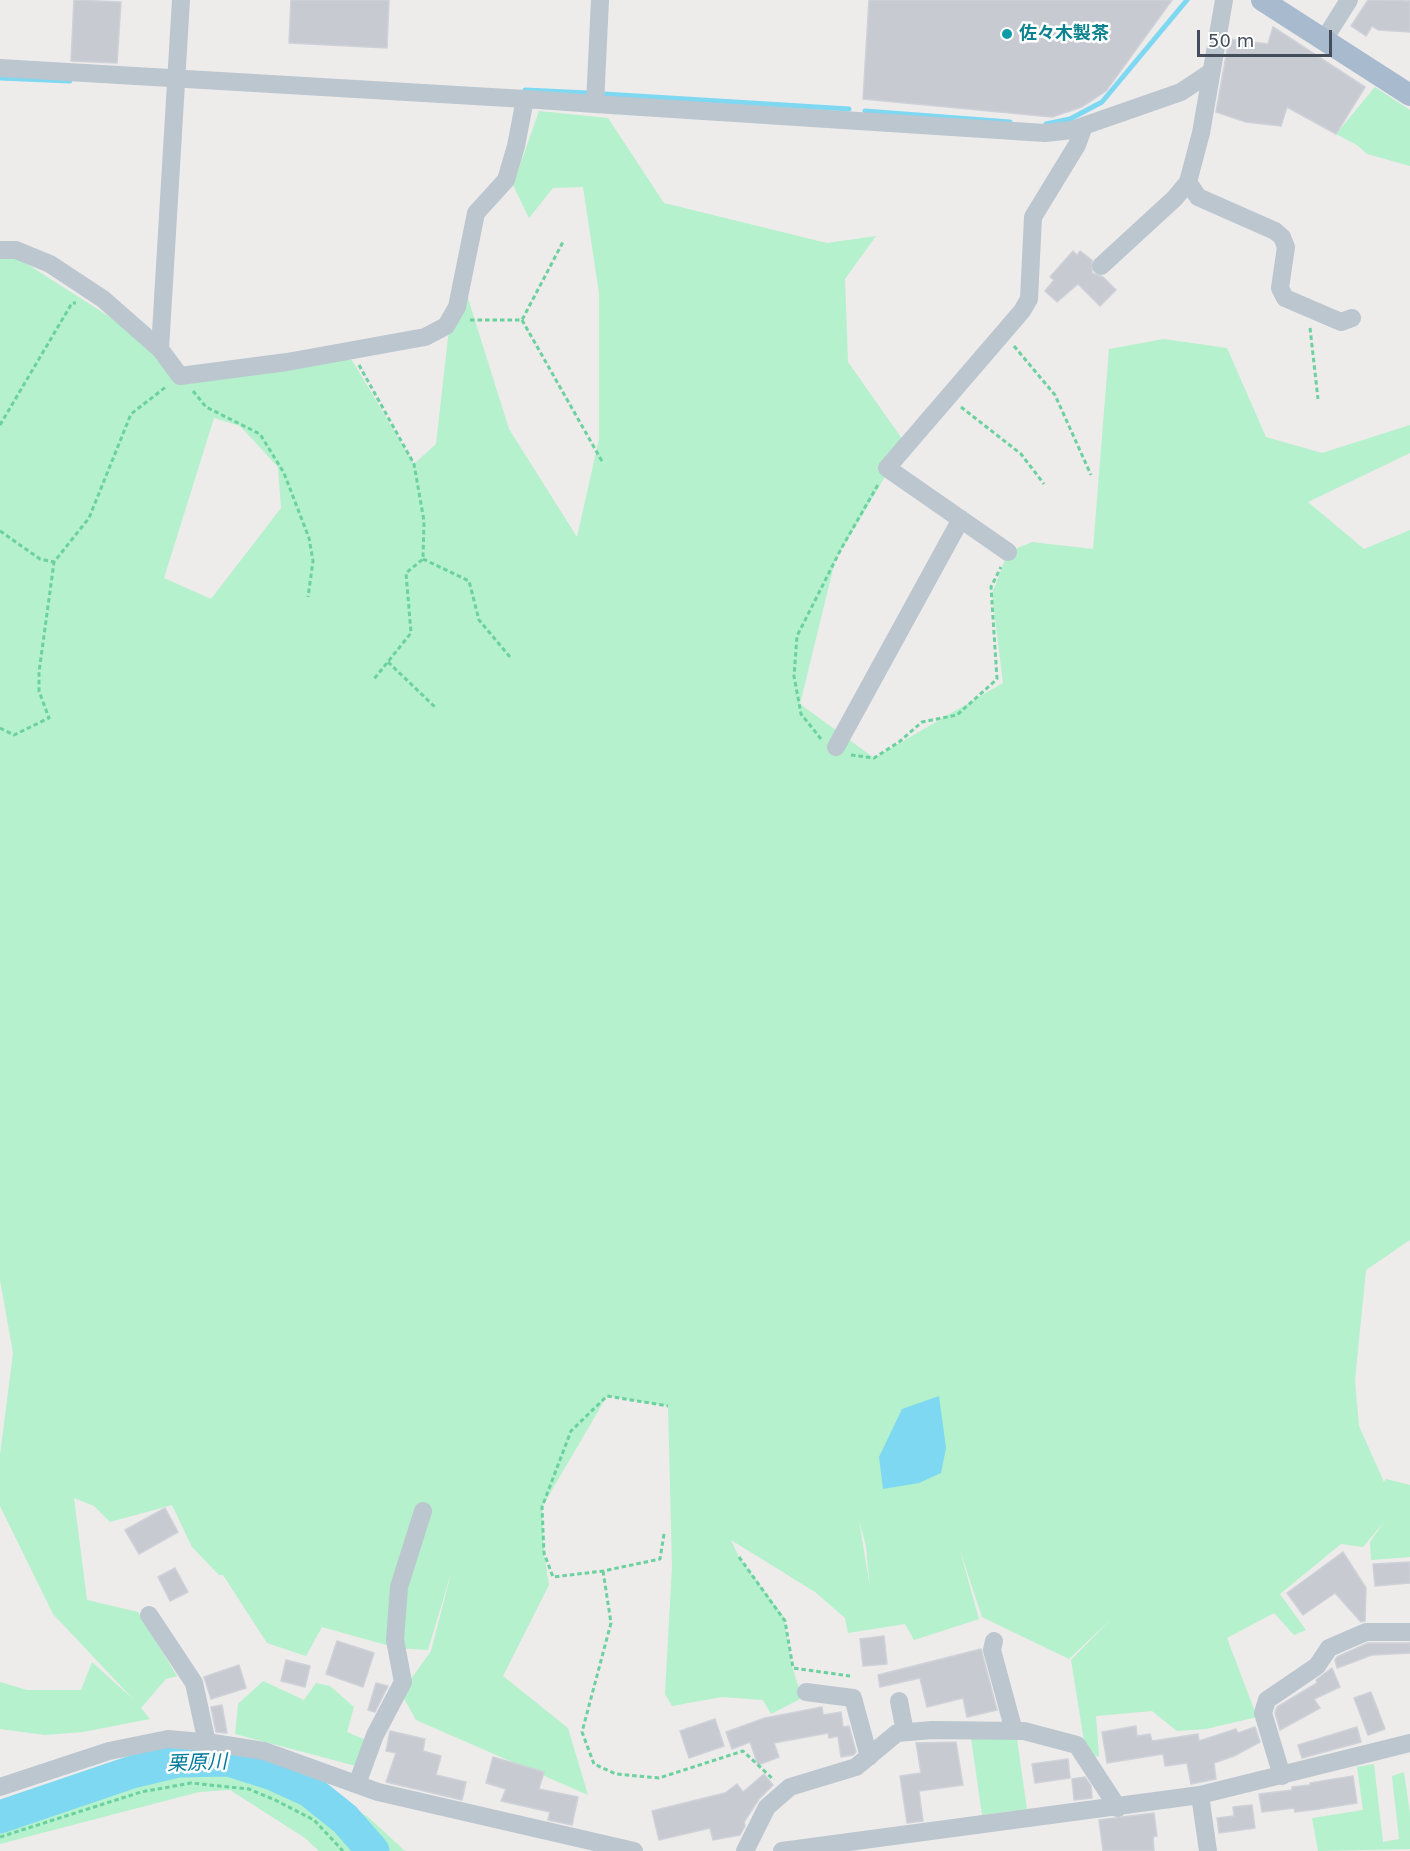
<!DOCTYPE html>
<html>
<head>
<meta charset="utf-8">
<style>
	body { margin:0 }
	#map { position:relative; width:1410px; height:1851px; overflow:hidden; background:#eeebeb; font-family:"DejaVu Sans",sans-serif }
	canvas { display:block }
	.scale { position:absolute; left:1197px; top:30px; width:135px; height:27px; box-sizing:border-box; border:3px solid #434e5a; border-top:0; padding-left:8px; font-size:18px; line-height:21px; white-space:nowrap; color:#434e5a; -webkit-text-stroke:4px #fff; paint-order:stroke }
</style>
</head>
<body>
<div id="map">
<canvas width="1410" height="1851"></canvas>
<div class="scale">50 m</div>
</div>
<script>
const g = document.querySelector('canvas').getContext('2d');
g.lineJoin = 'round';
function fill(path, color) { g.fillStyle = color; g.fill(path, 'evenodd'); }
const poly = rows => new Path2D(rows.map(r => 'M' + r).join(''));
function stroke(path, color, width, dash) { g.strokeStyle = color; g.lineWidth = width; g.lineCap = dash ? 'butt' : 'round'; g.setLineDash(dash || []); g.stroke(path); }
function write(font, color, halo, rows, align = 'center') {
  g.font = font + ' "DejaVu Sans","Noto Sans JP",sans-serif'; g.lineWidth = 5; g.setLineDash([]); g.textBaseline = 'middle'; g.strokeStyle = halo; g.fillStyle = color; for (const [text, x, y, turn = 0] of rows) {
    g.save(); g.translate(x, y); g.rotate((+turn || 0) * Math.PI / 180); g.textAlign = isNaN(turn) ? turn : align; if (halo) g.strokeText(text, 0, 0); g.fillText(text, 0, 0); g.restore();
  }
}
fill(poly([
	[1375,87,1410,110,1410,166,1367,154,1357,145,1336,134],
	[539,111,608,118,664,203,827,243,876,236,845,279,848,362,905,443,835,561,800,704,874,758,1003,683,992,594,1008,552,1032,542,1093,549,1109,349,1164,339,1227,348,1266,437,1322,453,1410,425,1410,453,1308,502,1364,549,1410,530,1410,1240,1366,1270,1355,1380,1359,1426,1384,1482,1386,1479,1410,1485,1410,1557,1371,1560,1370,1542,1384,1522,1363,1547,1341,1544,1280,1594,1306,1630,1294,1635,1274,1613,1227,1638,1257,1717,1206,1729,1177,1731,1152,1711,1096,1716,1099,1756,1091,1757,1084,1741,1071,1660,1111,1619,1069,1659,982,1617,959,1547,979,1619,914,1640,905,1624,848,1633,845,1618,815,1592,731,1540,739,1557,784,1617,791,1663,802,1698,771,1714,763,1700,722,1697,672,1706,665,1694,672,1566,668,1406,607,1396,542,1507,544,1553,549,1585,503,1676,568,1728,588,1795,416,1720,401,1693,431,1651,452,1570,428,1650,397,1648,322,1627,306,1656,267,1643,223,1575,219,1575,192,1547,172,1505,110,1522,94,1506,74,1498,87,1600,138,1612,177,1676,166,1679,141,1708,150,1719,83,1732,45,1735,0,1729,0,1682,27,1690,81,1690,92,1662,134,1700,53,1614,0,1506,0,1455,13,1353,0,1280,0,257,16,257,160,349,180,384,350,357,414,464,436,444,450,320,462,279,509,429,577,537,599,439,599,293,583,187,553,188,529,218,513,185],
	[214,418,240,426,278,467,281,508,211,599,164,578],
	[859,1520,866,1546,870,1589,870,1588],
	[263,1681,304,1700,316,1683,330,1686,354,1707,347,1732,366,1740,356,1766,235,1734,238,1704],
	[971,1738,1017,1739,1027,1809,982,1815],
	[195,1748,273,1762,368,1817,405,1851,319,1851,305,1838,230,1790,199,1792,0,1844,0,1801,133,1758],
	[1374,1764,1383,1842,1399,1839,1392,1776,1404,1772,1410,1814,1410,1849,1318,1851,1312,1818,1363,1810,1357,1767]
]), '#b4f1cc');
fill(poly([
	[939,1396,946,1448,941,1473,919,1483,883,1489,879,1457,902,1409]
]), '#7ed8f1');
stroke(poly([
	[0,78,70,81],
	[525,90,589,93],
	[604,94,849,109],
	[865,111,1010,122],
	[1046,124,1070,119,1102,102,1187,0]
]), '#7ed8f1', 5);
stroke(poly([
	[0,1817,132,1772,178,1761,229,1760,273,1774,310,1791,345,1819,373,1851]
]), '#7ed8f1', 33);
const building = poly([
	[74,0,121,2,117,63,71,61,74,0],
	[291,0,389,0,387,48,289,43,291,0],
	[869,0,1172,0,1106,91,1082,107,1052,117,863,99,869,0],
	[1368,0,1410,1,1410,32,1378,30,1372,26,1366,36,1351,26,1368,0],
	[1273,27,1365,87,1336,134,1287,107,1281,126,1246,122,1216,112,1229,39,1268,44,1273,27],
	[1073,251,1077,255,1080,251,1092,260,1092,273,1103,277,1116,290,1100,306,1078,284,1057,302,1045,291,1054,280,1050,277,1073,251],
	[165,1508,178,1532,139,1554,125,1530,165,1508],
	[1343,1552,1366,1588,1365,1621,1361,1622,1335,1593,1303,1615,1287,1593,1343,1552],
	[1410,1562,1410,1583,1375,1586,1373,1564,1410,1562],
	[175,1568,188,1592,170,1601,158,1577,175,1568],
	[884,1636,887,1664,863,1666,860,1639,884,1636],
	[337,1641,374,1653,363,1687,326,1674,337,1641],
	[1368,1643,1410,1643,1410,1653,1372,1655,1337,1668,1335,1660,1337,1657,1368,1643],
	[981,1649,997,1710,967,1717,963,1698,927,1707,920,1678,880,1687,878,1675,981,1649],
	[286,1660,310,1666,305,1687,281,1681,286,1660],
	[239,1665,246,1688,211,1699,204,1677,239,1665],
	[1332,1668,1340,1687,1314,1699,1320,1708,1280,1730,1275,1713,1277,1707,1317,1683,1316,1680,1332,1668],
	[376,1683,388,1686,375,1712,368,1710,376,1683],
	[1371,1692,1385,1729,1368,1735,1354,1698,1371,1692],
	[222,1705,227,1733,225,1733,216,1732,211,1707,222,1705],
	[822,1707,823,1715,841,1712,843,1727,849,1726,856,1752,853,1755,841,1757,838,1736,829,1738,828,1733,774,1743,779,1757,758,1765,750,1742,732,1749,726,1732,765,1718,822,1707],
	[715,1719,724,1746,689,1758,680,1731,715,1719],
	[1136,1726,1137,1736,1150,1734,1152,1741,1198,1734,1199,1741,1236,1729,1238,1733,1255,1727,1260,1742,1234,1756,1214,1763,1216,1779,1191,1784,1187,1763,1165,1766,1163,1754,1107,1763,1102,1732,1136,1726],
	[1357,1727,1361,1742,1302,1758,1298,1745,1357,1727],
	[390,1731,425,1739,423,1751,441,1756,436,1775,466,1782,462,1800,386,1782,396,1753,386,1751,390,1731],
	[956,1742,963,1785,919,1791,923,1821,907,1823,900,1776,921,1773,916,1743,956,1742],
	[493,1757,544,1772,539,1789,578,1797,572,1825,548,1820,550,1812,501,1801,506,1789,486,1783,493,1757],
	[1068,1759,1070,1778,1035,1783,1032,1764,1068,1759],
	[764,1774,773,1785,759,1799,744,1822,745,1826,740,1835,713,1840,710,1828,659,1840,652,1811,725,1793,737,1784,743,1792,764,1774],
	[1353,1776,1357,1803,1319,1809,1295,1812,1294,1808,1262,1812,1259,1794,1292,1790,1292,1787,1310,1785,1310,1783,1353,1776],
	[1085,1777,1091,1786,1092,1798,1074,1800,1072,1779,1085,1777],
	[1252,1805,1255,1828,1219,1833,1217,1818,1234,1816,1233,1807,1252,1805],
	[1154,1813,1157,1836,1153,1837,1154,1851,1103,1851,1099,1820,1154,1813]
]);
fill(building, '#c7cad1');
stroke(building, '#ced1d8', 1.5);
stroke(poly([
	[470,320,522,320,564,240],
	[522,320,603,463],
	[1310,328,1318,399],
	[1014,346,1055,395,1091,475],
	[359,365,414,464,424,521,423,559,406,573,411,633,374,679],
	[193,391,206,407,260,434,284,473,309,538,313,561,308,597],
	[961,407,1021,454,1044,484],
	[0,425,72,303,76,303],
	[0,531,40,559,54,562,89,518,131,414,167,386],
	[423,559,469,581,479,620,510,657],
	[388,662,436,708],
	[0,728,14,735,49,718,39,691,39,672,54,562],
	[821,739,801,714,794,676,797,636,841,549,879,483],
	[851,755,874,758,899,742,922,722,957,715,997,679,991,587,1001,567],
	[664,1534,660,1559,603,1571,553,1577,544,1553,542,1507,571,1431,607,1396,668,1406],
	[739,1557,785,1621,793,1668,850,1676],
	[603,1571,611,1623,582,1732,594,1764,616,1774,659,1778,743,1751,774,1780],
	[0,1837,141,1792,191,1783,249,1789,275,1800,314,1820,343,1851]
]), '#6bd19f', 3, [4.5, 3]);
stroke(poly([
	[1224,0,1201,133,1188,182,1198,197,1275,231,1282,237,1286,247,1280,288,1285,298,1341,322,1352,318],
	[1325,38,1349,0],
	[0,68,525,99],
	[595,104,1045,133,1072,130,1181,92,1211,72],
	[0,250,16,250,50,264,103,299,160,349,180,376,287,362,425,337,446,326,457,307,476,213,506,180,516,146,525,99,595,104,600,0],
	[1101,266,1175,198,1188,182],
	[160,349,181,0],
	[1008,552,887,468,1022,311,1029,299,1033,217,1077,145,1084,126],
	[836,747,961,519],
	[149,1615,194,1683,207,1743],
	[994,1641,992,1650,1014,1731],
	[806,1692,853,1698,869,1757],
	[899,1701,905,1732],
	[1282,1776,1263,1713,1267,1700,1317,1666,1329,1648,1366,1632,1410,1632],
	[357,1784,375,1735,403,1682,395,1640,399,1587,423,1511],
	[0,1787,109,1751,168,1739,213,1743,264,1751,378,1792,634,1851],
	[1200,1795,1208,1851],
	[745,1851,767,1807,790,1787,856,1767,897,1733,932,1730,1024,1731,1077,1745,1118,1808],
	[782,1851,1200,1795,1410,1743]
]), '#bbc6cf', 18);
stroke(poly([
	[1262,0,1410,95]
]), '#a8bacd', 22);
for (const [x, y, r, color] of [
	[1007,34,6,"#0f9aa8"]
]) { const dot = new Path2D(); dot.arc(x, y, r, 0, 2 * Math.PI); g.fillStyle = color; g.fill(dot); stroke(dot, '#fff', 2); }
write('bold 18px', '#0d838f', '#fff', [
	["佐々木製茶",1019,34]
], 'left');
write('italic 20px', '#047b9c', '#fff', [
	["栗原川",197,1764,-2]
]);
</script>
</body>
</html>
